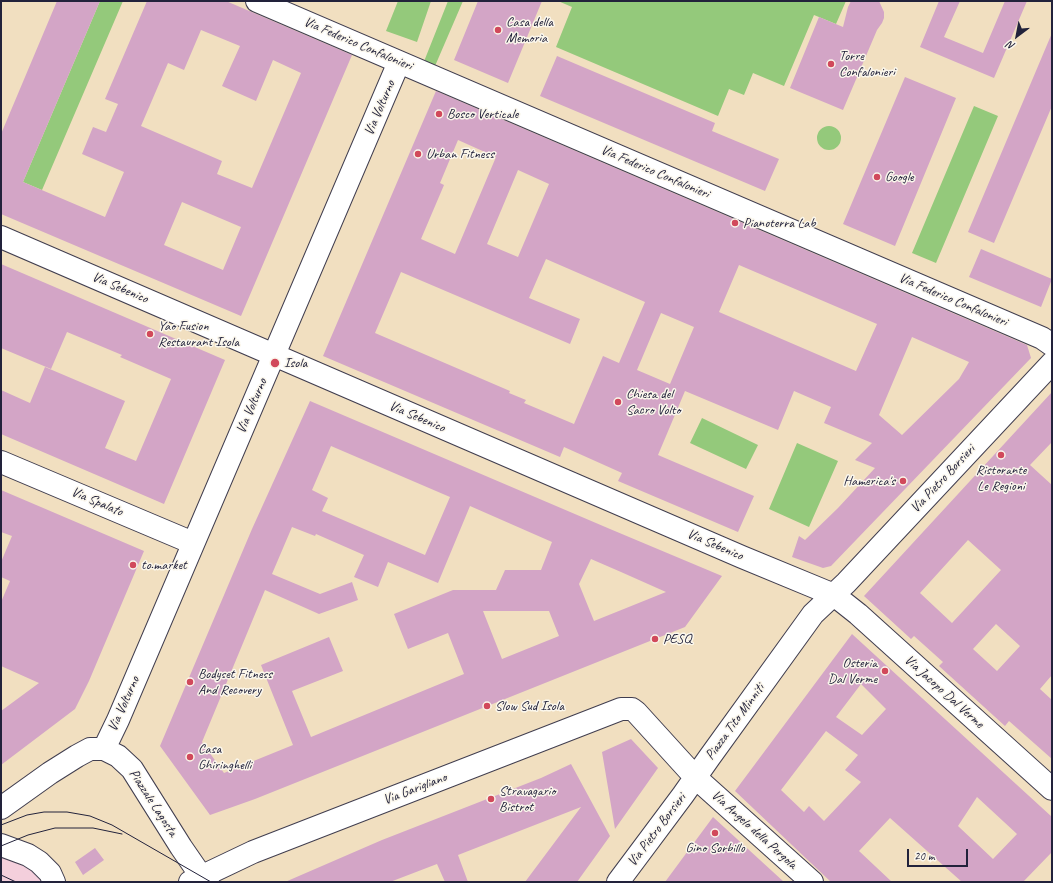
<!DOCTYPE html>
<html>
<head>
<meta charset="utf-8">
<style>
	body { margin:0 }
	#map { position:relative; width:1053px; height:883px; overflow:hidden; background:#f1dfc0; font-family:Caveat,sans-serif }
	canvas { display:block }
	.frame { position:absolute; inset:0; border:2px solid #22223b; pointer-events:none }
	.north { position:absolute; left:997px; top:16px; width:40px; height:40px; -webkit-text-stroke:3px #fbf7ec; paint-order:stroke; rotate:212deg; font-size:11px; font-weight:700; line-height:16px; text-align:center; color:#22223b }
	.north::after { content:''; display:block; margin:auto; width:14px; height:18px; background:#22223b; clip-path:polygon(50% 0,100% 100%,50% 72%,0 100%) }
	.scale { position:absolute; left:907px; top:849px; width:61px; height:18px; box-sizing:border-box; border:2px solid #22223b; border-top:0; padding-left:5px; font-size:12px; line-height:14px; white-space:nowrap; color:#22223b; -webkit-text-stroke:3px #fbf7ec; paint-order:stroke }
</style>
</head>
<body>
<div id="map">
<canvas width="1053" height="883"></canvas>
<div class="frame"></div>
<div class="north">N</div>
<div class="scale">20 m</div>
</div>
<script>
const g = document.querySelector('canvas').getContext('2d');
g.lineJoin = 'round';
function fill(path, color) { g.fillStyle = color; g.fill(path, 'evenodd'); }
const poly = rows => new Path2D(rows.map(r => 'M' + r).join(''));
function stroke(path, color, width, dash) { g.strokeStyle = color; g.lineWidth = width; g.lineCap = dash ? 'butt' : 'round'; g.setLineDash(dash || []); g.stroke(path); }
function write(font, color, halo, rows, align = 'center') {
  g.font = font + ' Caveat,sans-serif'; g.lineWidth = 3; g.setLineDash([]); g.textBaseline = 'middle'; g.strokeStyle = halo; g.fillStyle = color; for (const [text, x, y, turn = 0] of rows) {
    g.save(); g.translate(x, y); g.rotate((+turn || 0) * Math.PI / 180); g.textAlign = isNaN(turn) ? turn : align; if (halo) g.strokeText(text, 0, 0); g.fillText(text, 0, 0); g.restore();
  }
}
fill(poly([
	[1,849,5,850,48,882,1,882]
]), '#f4cfdc');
fill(poly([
	[100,1,123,1,42,190,23,182],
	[398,1,431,1,417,42,386,31],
	[448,1,463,1,432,73,421,69],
	[558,1,846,1,836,24,814,15,784,86,753,73,744,95,729,89,718,116,556,47,572,7],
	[974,106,998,116,936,263,912,253],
	'817 138a12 12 0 1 1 24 0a12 12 0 1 1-24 0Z',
	[702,418,758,445,746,469,690,443],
	[797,443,838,461,809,527,769,509]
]), '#94c97b');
fill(poly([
	[57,1,100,1,23,182,105,217,124,172,82,154,93,127,106,132,118,104,105,99,147,1,226,1,352,55,241,316,1,214,1,134],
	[201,30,240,46,222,86,256,101,273,60,301,73,252,188,217,174,222,161,141,126,168,63,184,70],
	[182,202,241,227,223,270,164,245],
	[478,1,542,1,508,83,454,60],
	[851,1,879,1,884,12,884,18,882,23,877,30,843,110,790,88,819,17,843,27,848,7],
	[939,1,960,1,944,37,983,53,1005,1,1027,1,994,78,920,47],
	[1052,33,1052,106,994,243,968,232],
	[557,56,715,123,712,131,779,159,765,191,540,96],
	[905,77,956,98,895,246,843,224],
	[436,91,1027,345,1031,358,831,566,823,568,792,557,799,536,805,540,838,508,875,468,855,460,872,443,824,423,831,407,794,391,778,430,685,391,658,455,754,496,738,532,618,481,622,473,564,447,560,457,323,356],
	[458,140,496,157,455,254,421,239,444,185,440,183],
	[518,170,549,184,518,257,487,244],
	[546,259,645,302,619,363,603,356,574,424,524,403,526,400,509,393,510,391,375,333,401,272,570,344,580,319,529,298],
	[739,265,877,324,856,371,719,312],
	[661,313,694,327,670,384,637,370],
	[912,337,969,362,959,379,902,435,879,415],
	[981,249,1052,279,1041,307,969,277],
	[1,264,225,360,164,504,1,434,1,390,30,403,45,367,125,401,105,448,136,461,171,379,120,357,122,355,67,332,51,369,1,348],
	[1052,392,1052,442,1030,465,1052,485,1052,675,1040,689,1052,700,1052,759,1009,721,1005,726,939,666,943,662,914,636,911,639,864,596],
	[968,540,1001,570,952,623,920,593],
	[996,624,1020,646,997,671,973,649],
	[310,401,610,529,722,576,685,627,255,799,210,815,160,746,252,529],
	[331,446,450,497,425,555,322,511,328,498,312,490],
	[470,506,552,542,541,570,505,570,496,590,453,590,394,614,408,649,448,633,464,674,311,737,292,691,343,671,329,637,261,665,293,745,224,773,202,742,265,590,319,614,358,600,352,582,320,594,272,574,292,527,315,536,316,534,364,555,354,577,378,587,388,562,438,583],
	[591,559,621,572,666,592,594,621,579,584],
	[483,611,549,611,559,636,502,659],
	[1,490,144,551,89,681,75,709,1,765,1,711,39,683,1,666,1,602,10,581,1,577,1,562,12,536,1,532],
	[852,634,1052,817,1052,852,1023,882,962,882,890,818,859,851,892,882,831,882,735,791],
	[861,684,886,709,862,735,836,717],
	[826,731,858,755,845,770,861,782,824,821,809,806,804,812,781,790],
	[977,797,1017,834,993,859,958,826],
	[631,739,658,768,615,829,602,752],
	[571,764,610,836,577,882,525,882,581,807,458,855,468,882,445,882,437,864,390,882,285,882,382,840,541,778],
	[713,817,784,882,665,882],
	[95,848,104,860,83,875,75,862]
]), '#d3a5c6');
const minor = poly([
	[257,1,1042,338,1052,345],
	[1,237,742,557,834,595,858,614,1052,789],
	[1,462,193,543],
	[104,749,118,720,399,62],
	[1,808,50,773,77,756,90,749,104,749,118,756,132,769,181,847,201,876,208,882],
	[1,845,28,855,39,862,50,873,54,882],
	[190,882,253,852,621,709,632,709,636,712,696,778,812,882],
	[618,882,683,795,709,758,813,614,846,583,1052,363]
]);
stroke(minor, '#413e4f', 24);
stroke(minor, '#fff', 22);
stroke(poly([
	[1,825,27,815,44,812,67,812,90,816,112,825,211,882],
	[1,846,28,835,55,828,93,828,122,834],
	[1,875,16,882]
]), '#22223b', 1);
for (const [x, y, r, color] of [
	[498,30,4,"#d1495b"],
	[831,64,4,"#d1495b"],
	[439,114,4,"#d1495b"],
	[418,154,4,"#d1495b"],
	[877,177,4,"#d1495b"],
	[735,223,4,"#d1495b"],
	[150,334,4,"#d1495b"],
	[275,363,5,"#d1495b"],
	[618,402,4,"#d1495b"],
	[1001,455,4,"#d1495b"],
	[903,481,4,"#d1495b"],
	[133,565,4,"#d1495b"],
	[655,639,4,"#d1495b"],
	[885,671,4,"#d1495b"],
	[190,682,4,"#d1495b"],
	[487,706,4,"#d1495b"],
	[190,757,4,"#d1495b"],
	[491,799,4,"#d1495b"],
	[715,833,4,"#d1495b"]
]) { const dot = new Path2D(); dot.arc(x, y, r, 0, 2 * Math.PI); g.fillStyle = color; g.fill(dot); stroke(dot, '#fbf7ec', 1.5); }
write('14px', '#22223b', '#fbf7ec', [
	["Casa della",506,22],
	["Memoria",506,38],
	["Torre",839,56],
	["Confalonieri",839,72],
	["Bosco Verticale",447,114],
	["Urban Fitness",426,154],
	["Google",885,177],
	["Pianoterra Lab",743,223],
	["Yao Fusion",158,326],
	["Restaurant Isola",158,342],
	["Isola",284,363],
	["Chiesa del",626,394],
	["Sacro Volto",626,410],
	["Ristorante",1001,470,"center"],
	["Le Regioni",1001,486,"center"],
	["Hamerica's",895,481,"right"],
	["to.market",141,565],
	["PESQ",663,639],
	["Osteria",877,663,"right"],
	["Dal Verme",877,679,"right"],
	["Bodyset Fitness",198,674],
	["And Recovery",198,690],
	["Slow Sud Isola",495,706],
	["Casa",198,749],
	["Ghiringhelli",198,765],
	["Stravagario",499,791],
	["Bistrot",499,807],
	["Gino Sorbillo",715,848,"center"]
], 'left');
write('14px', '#22223b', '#fbf7ec', [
	["Via Federico Confalonieri",358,44,23],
	["Via Volturno",380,108,-67],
	["Via Federico Confalonieri",655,172,23],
	["Via Sebenico",120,288,23],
	["Via Federico Confalonieri",953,300,23],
	["Via Volturno",252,406,-67],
	["Via Sebenico",417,417,23],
	["Via Pietro Borsieri",943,479,-47],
	["Via Spalato",97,502,23],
	["Via Sebenico",715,545,23],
	["Via Jacopo Dal Verme",944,692,42],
	["Via Volturno",124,704,-66],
	["Piazza Tito Minniti",735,722,-54],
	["Via Garigliano",415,789,-21],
	["Piazzale Lagosta",153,803,57],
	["Via Pietro Borsieri",657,830,-53],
	["Via Angelo della Pergola",754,830,42]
]);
</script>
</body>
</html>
